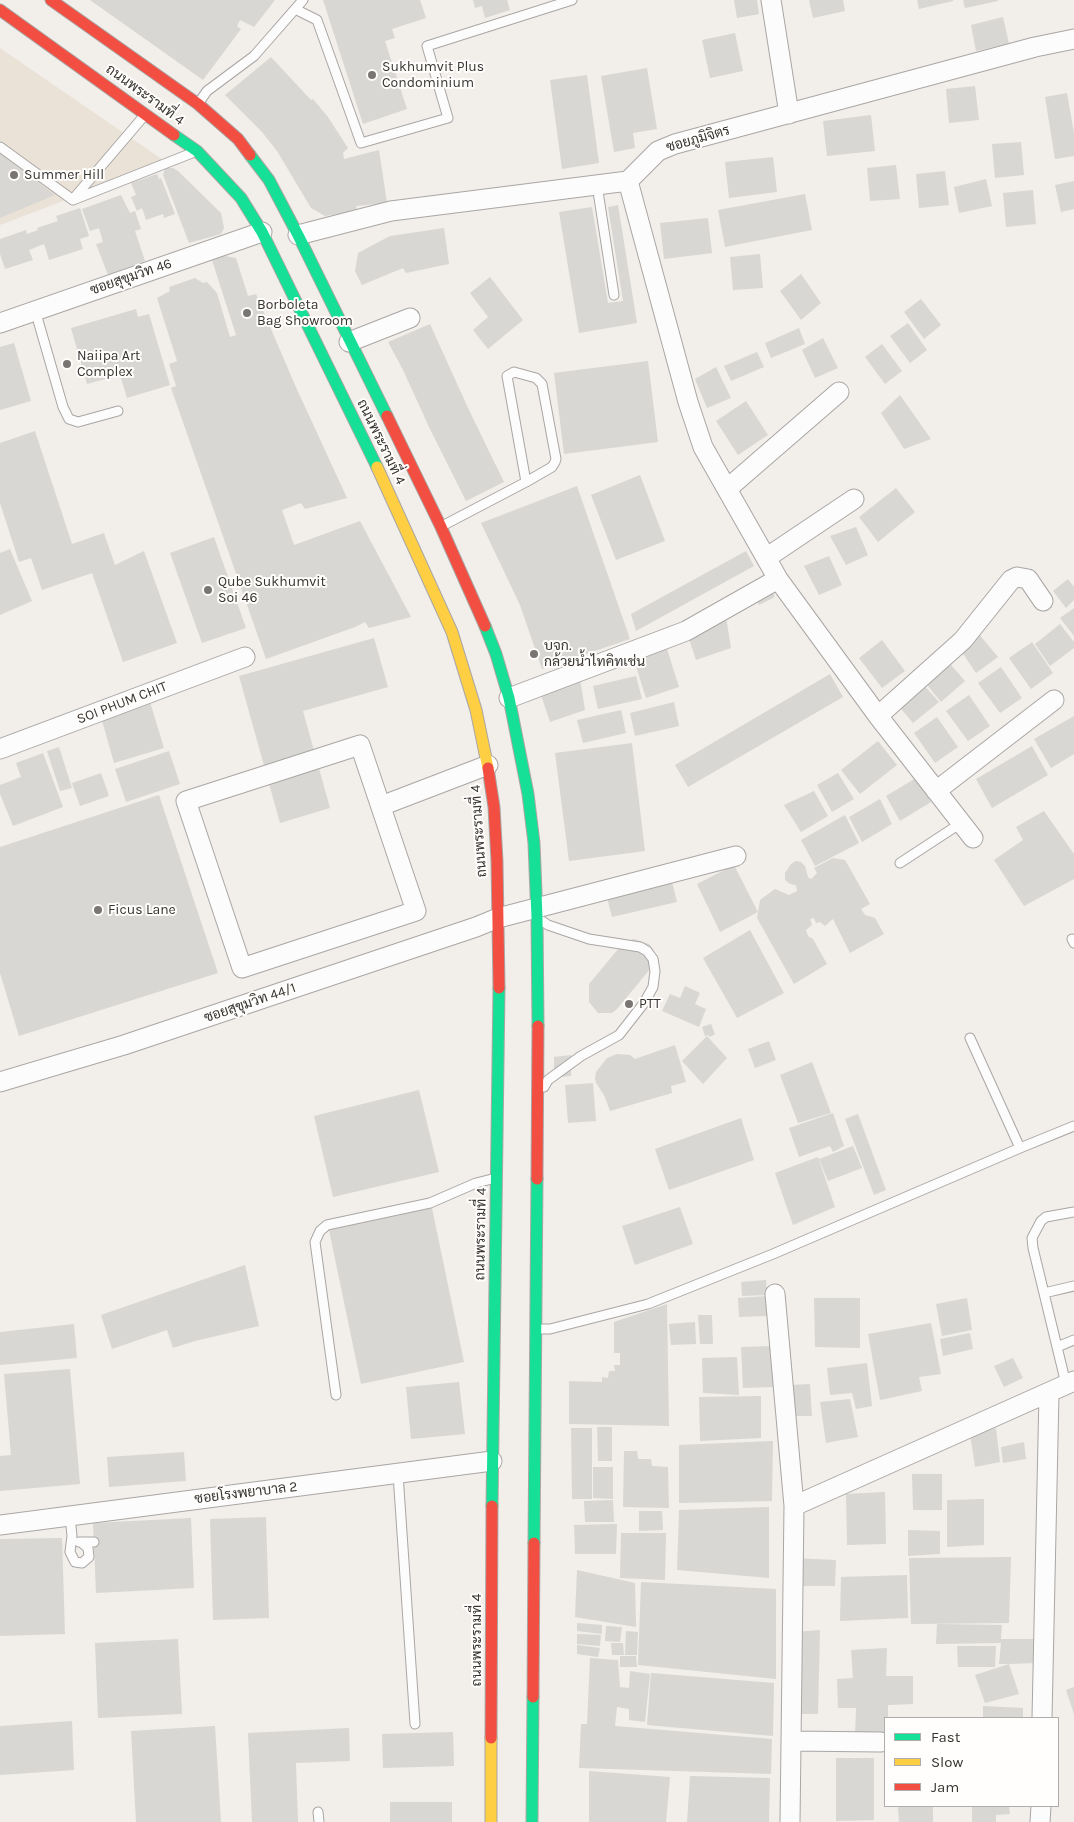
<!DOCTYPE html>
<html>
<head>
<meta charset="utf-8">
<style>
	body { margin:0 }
	#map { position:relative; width:1074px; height:1822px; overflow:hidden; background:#f2eeea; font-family:Karla,sans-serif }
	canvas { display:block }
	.legend { position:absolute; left:884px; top:1717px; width:175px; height:90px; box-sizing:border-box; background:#fffefc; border:1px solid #afadab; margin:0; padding:6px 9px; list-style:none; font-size:15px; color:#373431 }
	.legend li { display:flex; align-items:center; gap:10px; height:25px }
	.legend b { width:25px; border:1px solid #afadab }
</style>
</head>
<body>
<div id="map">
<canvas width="1074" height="1822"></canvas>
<ul class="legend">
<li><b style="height:6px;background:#16e098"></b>Fast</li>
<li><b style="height:6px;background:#ffcf43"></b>Slow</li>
<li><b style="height:6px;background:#f24e42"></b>Jam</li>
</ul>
</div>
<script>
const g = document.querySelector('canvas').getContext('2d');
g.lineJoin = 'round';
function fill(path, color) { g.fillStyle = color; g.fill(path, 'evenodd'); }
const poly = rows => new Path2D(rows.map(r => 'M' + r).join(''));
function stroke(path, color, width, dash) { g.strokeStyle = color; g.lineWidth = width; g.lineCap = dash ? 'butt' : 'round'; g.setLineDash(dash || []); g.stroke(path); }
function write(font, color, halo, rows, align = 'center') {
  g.font = font + ' Karla,Sarabun,sans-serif'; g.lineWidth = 4; g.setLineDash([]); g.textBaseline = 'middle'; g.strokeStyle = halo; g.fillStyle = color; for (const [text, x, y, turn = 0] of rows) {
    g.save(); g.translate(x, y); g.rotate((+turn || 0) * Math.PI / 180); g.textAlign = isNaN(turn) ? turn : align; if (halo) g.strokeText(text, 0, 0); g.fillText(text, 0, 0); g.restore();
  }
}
fill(poly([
	[0,48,166,162,0,225]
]), '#eae2d7');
fill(poly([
	[90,0,275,0,254,27,240,20,237,26,241,29,203,80],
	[323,0,420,0,426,18,392,29,395,38,385,41,407,109,363,124],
	[473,0,507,0,510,10,485,18,482,6,475,8],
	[734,0,757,0,759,14,737,18],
	[809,0,843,0,845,11,813,18],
	[917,0,953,0,953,1,919,9],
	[963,0,998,0,998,1,965,8],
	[1003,17,1009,44,976,51,971,25],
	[735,33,743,71,710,78,702,40],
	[271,57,311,100,313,99,328,117,348,148,343,153,344,159,379,150,387,203,356,206,357,211,325,216,311,208,277,151,262,132,225,95],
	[647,68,657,129,633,133,635,148,614,152,601,76],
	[587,75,599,163,562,169,550,80],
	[975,86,979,120,949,123,946,89],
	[1067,93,1074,133,1074,156,1055,159,1045,97],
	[871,115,875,151,827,156,823,121],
	[1021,142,1024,175,995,178,992,144],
	[0,154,55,195,0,218],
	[773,157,777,192,729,198,725,162],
	[896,165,900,199,870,201,867,168],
	[165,168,173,168,178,171,221,213,224,228,221,234,189,243,163,175],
	[945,171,949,205,919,208,916,174],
	[157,174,159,179,161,178,175,214,164,218,163,214,146,220,142,208,137,211,131,197,136,195,131,183],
	[986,179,992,206,959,213,954,187],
	[1074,181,1074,209,1061,212,1055,185],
	[1033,190,1036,224,1006,227,1003,193],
	[805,194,812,230,725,247,718,210],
	[121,195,130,213,135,211,141,229,135,231,145,261,108,275,96,244,103,242,99,228,90,231,82,209],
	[618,205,637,323,579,333,559,212,592,207,608,303,623,301,608,207],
	[80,208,89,236,80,239,83,249,49,260,44,244,29,250,33,260,5,269,0,254,0,239,26,230,27,234,38,230,37,228,58,221,56,216],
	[708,218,712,253,664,259,660,223],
	[444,228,449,264,406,273,403,268,362,285,355,271,358,253,390,236],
	[760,254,763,288,733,290,730,257],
	[225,256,236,258,248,296,256,294,295,385,347,498,305,509,301,503,282,510,294,545,360,521,411,617,369,628,365,622,355,627,266,659,171,388,176,386,169,364,177,361,157,298,170,291,169,287,195,278,203,283,207,282,217,293,230,337,236,335,211,257],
	[801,274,821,303,801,320,780,291],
	[490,277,523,320,488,349,473,330,488,317,470,293],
	[921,299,941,325,924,339,904,312],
	[136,309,138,317,149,314,170,385,127,398,120,375,87,384,71,328],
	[908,323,927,350,910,363,890,336],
	[430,324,468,408,504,482,466,501,429,427,403,370,388,342],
	[799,328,805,344,771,358,765,343],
	[823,338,838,368,815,378,802,350],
	[14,343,31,401,0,410,0,347],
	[882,344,902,371,885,384,865,357],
	[757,352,764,367,731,381,724,366],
	[648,361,658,442,564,454,554,373],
	[716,367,731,398,707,408,695,379],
	[900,395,931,439,904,449,881,413],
	[746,401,768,435,738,455,716,421],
	[35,431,72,544,104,533,115,565,144,551,177,643,123,662,92,573,42,590,31,558,19,562,0,503,0,443],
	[640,475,665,541,616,560,591,495],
	[577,486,630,639,542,669,520,605,481,523],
	[896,488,915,512,878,542,859,517],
	[856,527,868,555,846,565,830,536],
	[214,537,246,628,202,643,170,553],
	[10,549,32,601,0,615,0,553],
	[746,551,754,566,636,631,631,614],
	[829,556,842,585,819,595,804,566],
	[766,578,775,597,759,605,750,586],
	[1068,579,1074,587,1074,600,1066,608,1053,591],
	[1074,608,1074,636,1060,618],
	[726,617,731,648,696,660,687,633],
	[1060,624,1074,642,1074,648,1050,666,1035,644],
	[978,633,998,657,976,673,959,648],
	[374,638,388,687,303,711,330,808,280,823,239,676],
	[882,640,905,671,882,688,859,658],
	[1032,642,1053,673,1031,689,1009,658],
	[667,649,679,687,646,698,634,660],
	[946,659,965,681,941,702,923,680],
	[1001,667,1022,698,1000,713,978,683],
	[830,674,843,697,688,787,675,765],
	[636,676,642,699,598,709,593,686],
	[580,679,585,710,550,722,541,695],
	[921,682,939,702,913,723,896,703],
	[969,695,990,726,968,741,946,711],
	[150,702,164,748,114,763,101,717],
	[674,702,679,726,635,736,630,713],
	[621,710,626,733,583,743,577,720],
	[1074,716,1074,754,1051,768,1034,739],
	[937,717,958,747,935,763,914,733],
	[878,741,897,765,860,794,841,770],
	[632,743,645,851,569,861,555,753],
	[1032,746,1048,775,992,808,976,779],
	[59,747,72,788,60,791,47,751],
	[169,751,180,784,126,802,115,769],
	[43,753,63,807,13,826,0,794,0,785,21,777,16,763],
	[101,773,109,796,80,806,72,783],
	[838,773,854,799,832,812,817,785],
	[916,778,931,802,900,821,886,796],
	[814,791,828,816,801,832,784,805],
	[159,795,218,973,19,1036,0,973,0,847],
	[880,799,892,824,862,842,849,817],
	[1044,811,1074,854,1074,879,1024,906,994,860,1023,840,1016,827],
	[845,815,859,843,815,866,801,840],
	[833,858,845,860,870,904,861,909,865,915,875,918,884,934,850,953,833,919,825,926,820,922,816,923,814,918,810,919,812,925,806,930,808,936,813,939,827,964,794,984,757,918,760,900,775,889,789,895,797,891,796,885,790,884,785,880,785,873,791,864,796,861,801,862,805,866,808,877,811,879,817,873,814,868],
	[734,865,758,912,720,932,697,884],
	[671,878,677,902,612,917,606,893],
	[750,930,784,993,737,1018,703,958],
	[634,939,649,944,653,949,656,962,617,1009,612,1013,598,1013,589,1002,589,984,619,948,628,941],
	[685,986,700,993,695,1004,706,1009,699,1027,662,1011,670,994,680,998],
	[711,1024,715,1034,710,1037,708,1035,705,1036,702,1027],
	[707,1036,727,1058,703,1084,682,1061],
	[769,1041,776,1060,755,1068,748,1049],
	[675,1045,686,1082,671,1086,672,1093,610,1111,604,1095,596,1083,595,1079,596,1072,607,1058,617,1054,630,1055,635,1059],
	[571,1055,571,1076,554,1078,554,1057],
	[812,1062,831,1113,798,1123,780,1075],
	[593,1083,596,1121,568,1123,565,1085],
	[419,1090,439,1172,333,1197,314,1116],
	[833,1113,844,1146,833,1152,830,1146,799,1157,789,1128],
	[858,1114,886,1190,874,1195,845,1119],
	[741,1118,754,1160,669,1190,655,1149],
	[853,1146,862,1168,828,1181,819,1159],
	[818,1157,835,1207,793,1225,775,1173],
	[680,1207,693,1244,635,1265,622,1226],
	[432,1208,464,1362,361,1384,329,1230],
	[245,1265,259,1326,195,1341,173,1348,167,1330,112,1349,101,1315],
	[766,1280,767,1295,742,1296,741,1282],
	[768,1296,769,1316,739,1317,738,1298],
	[814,1298,860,1298,860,1348,815,1347],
	[967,1298,972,1330,942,1336,936,1304],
	[667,1304,669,1426,569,1424,569,1381,602,1382,602,1377,608,1378,609,1371,615,1371,614,1365,620,1365,620,1353,614,1353,614,1322],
	[698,1315,712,1315,713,1344,700,1344],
	[695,1322,696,1344,671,1345,669,1324],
	[931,1323,941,1374,919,1377,922,1391,880,1400,868,1334],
	[74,1324,77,1358,0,1365,0,1332],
	[970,1333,973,1349,943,1356,940,1339],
	[772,1346,773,1387,743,1388,741,1347],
	[737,1357,739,1395,703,1393,702,1358],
	[1013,1358,1023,1378,1004,1387,994,1366],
	[867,1363,872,1406,856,1409,852,1393,830,1395,827,1368],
	[70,1369,80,1484,0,1491,0,1456,11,1455,4,1374],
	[459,1382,465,1434,411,1439,406,1387],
	[810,1384,812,1416,791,1416,790,1385],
	[761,1396,761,1438,700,1441,699,1397],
	[850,1399,858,1437,826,1443,820,1402],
	[597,1427,612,1427,612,1461,598,1461],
	[571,1428,592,1428,592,1499,572,1499],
	[996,1428,1000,1462,975,1467,970,1434],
	[773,1441,772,1501,679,1503,679,1445],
	[1024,1442,1026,1459,1003,1463,1001,1447],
	[624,1451,637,1451,638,1459,651,1459,652,1466,668,1467,669,1508,623,1507],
	[184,1452,186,1481,109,1487,107,1457],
	[593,1467,613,1467,613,1499,593,1498],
	[912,1474,942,1474,942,1510,913,1510],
	[885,1492,886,1544,847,1545,846,1494],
	[984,1499,984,1545,947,1547,947,1500],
	[613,1500,614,1522,585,1522,584,1501],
	[769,1507,769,1578,677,1570,679,1510],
	[639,1511,662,1511,663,1530,639,1531],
	[266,1517,269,1618,213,1620,210,1519],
	[191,1518,194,1588,96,1593,93,1523],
	[617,1524,616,1554,575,1554,574,1525],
	[908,1530,940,1531,940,1554,908,1556],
	[621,1533,666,1533,665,1580,620,1578],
	[62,1538,65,1634,0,1636,0,1539],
	[1011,1557,1009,1623,911,1624,909,1558],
	[793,1558,836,1560,835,1586,796,1586],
	[577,1570,635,1583,636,1627,575,1617],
	[907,1575,908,1618,840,1621,841,1577],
	[641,1582,776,1589,776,1679,638,1665],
	[577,1623,602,1625,602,1634,577,1631],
	[937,1624,1002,1625,1001,1639,1036,1639,1036,1663,1009,1664,1019,1694,985,1703,975,1675,1009,1664,999,1664,1001,1643,936,1644],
	[606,1626,622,1627,620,1642,605,1641],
	[820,1630,818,1714,795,1714,795,1632],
	[626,1631,638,1632,637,1655,625,1655],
	[577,1634,601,1635,600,1646,577,1644],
	[178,1639,182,1714,98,1718,95,1643],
	[611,1643,623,1643,624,1655,612,1655],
	[577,1645,600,1648,598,1657,577,1654],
	[957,1646,996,1646,995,1667,958,1667],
	[887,1648,886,1676,913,1676,913,1704,888,1705,888,1718,885,1718,885,1735,855,1735,856,1708,838,1708,837,1679,853,1678,851,1650],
	[620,1656,636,1656,637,1667,620,1667],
	[590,1658,618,1660,620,1687,629,1688,630,1671,650,1674,645,1722,629,1720,629,1709,617,1707,615,1726,772,1739,771,1774,579,1768,581,1724,587,1724],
	[651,1673,774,1683,773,1736,647,1725],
	[1074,1687,1074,1714,1066,1690],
	[983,1706,1023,1708,1023,1718,983,1718],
	[72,1721,74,1770,0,1775,0,1726],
	[215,1726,221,1822,136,1822,131,1731],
	[349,1728,350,1761,296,1763,298,1822,252,1822,248,1733],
	[453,1732,454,1766,383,1768,382,1734],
	[836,1758,874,1758,874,1820,836,1821],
	[589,1771,670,1777,666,1822,589,1822],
	[690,1776,770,1778,769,1822,687,1822],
	[390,1802,452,1802,452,1822,390,1822],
	[933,1806,933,1822,899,1822,898,1807],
	[972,1806,1009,1806,1010,1814,996,1815,996,1822,972,1822]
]), '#d8d7d3');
const lane = poly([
	[295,9,317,20,361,143,448,118,427,46,572,0],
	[200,101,207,91,254,56,303,0],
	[0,147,73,200],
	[597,185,614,295],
	[74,198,144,116],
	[73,200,192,153],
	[35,310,63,407,69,419,78,422,118,411],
	[444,525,526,482,552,467,555,462,556,459,542,384,536,378,514,372,507,376,526,482],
	[900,863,961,823],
	[542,921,548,925,589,939,640,947,647,951,653,959,655,971,653,987,644,1003,619,1035,581,1056,548,1080,544,1087],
	[1072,939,1074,943],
	[970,1038,1020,1148],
	[1044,1293,1074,1286],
	[537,1329,550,1329,648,1304,773,1254,1020,1148,1074,1126],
	[1057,1347,1074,1340],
	[1066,1384,1033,1248,1032,1238,1041,1221,1046,1217,1074,1212],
	[336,1395,315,1242,320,1231,327,1225,430,1203,476,1183,492,1179],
	[398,1474,415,1724],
	[70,1516,72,1536,70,1552,75,1562,82,1563,89,1557,88,1548,81,1542],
	[79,1542,94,1542],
	[318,1812,319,1822]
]);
const street = poly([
	[771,0,789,114],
	[628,181,688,402,703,447,778,579,878,716,973,838],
	[298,235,391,211,628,181,658,151,675,144,1035,47,1074,39],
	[0,323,262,232],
	[349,342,410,318],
	[727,489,839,392],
	[766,558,854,499],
	[509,698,686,631,778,579],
	[878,716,963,640,1011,580,1017,577,1028,579,1043,601],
	[360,745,416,911,242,968,186,801,360,745],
	[0,749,245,657],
	[936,791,1054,700],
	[381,806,488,765],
	[0,1082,124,1045,476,927,498,918,736,856],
	[775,1294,794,1506,790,1822],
	[794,1506,1074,1381],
	[0,1525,492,1461],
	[1042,1718,1049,1393],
	[791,1741,881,1742],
	[1040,1822,1041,1806]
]);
const fast = poly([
	[174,135,197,151,241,198,262,232,377,467],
	[250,155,269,180,298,235,387,416],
	[485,626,496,654,509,698,528,794,534,843,537,918,538,1026],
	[492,1506,499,988],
	[534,1543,537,1179],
	[532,1822,533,1697]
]);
const slow = poly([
	[377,467,452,632,476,710,488,768],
	[491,1822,491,1738]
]);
const jam = poly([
	[51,0,198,104,238,139,250,155],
	[0,10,174,135],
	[387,416,441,527,485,626],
	[488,768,494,807,497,861,499,988],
	[537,1179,538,1026],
	[533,1697,534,1543],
	[491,1738,492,1506]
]);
stroke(lane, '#a9a6a4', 11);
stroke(street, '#a9a6a4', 21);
stroke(fast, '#a9a6a4', 13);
stroke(slow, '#a9a6a4', 13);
stroke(jam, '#a9a6a4', 13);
stroke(lane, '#fdfcfc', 9);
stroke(street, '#fdfcfc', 19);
stroke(fast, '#16e098', 11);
stroke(slow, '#ffcf43', 11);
stroke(jam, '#f24e42', 11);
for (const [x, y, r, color] of [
	[372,75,5,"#787572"],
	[14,175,5,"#787572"],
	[247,313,5,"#787572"],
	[67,364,5,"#787572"],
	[208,590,5,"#787572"],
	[534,654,5,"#787572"],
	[98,910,5,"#787572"],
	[629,1004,5,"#787572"]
]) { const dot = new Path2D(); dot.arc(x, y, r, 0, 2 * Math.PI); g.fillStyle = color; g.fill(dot); stroke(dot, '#fffefc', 2); }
write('14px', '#373431', '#fffefc', [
	["Sukhumvit Plus",382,67],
	["Condominium",382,83],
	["Summer Hill",24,175],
	["Borboleta",257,305],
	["Bag Showroom",257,321],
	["Naiipa Art",77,356],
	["Complex",77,372],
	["Qube Sukhumvit",218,582],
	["Soi 46",218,598],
	["บจก.",544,646],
	["กล้วยน้ำไทคิทเช่น",544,662],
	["Ficus Lane",108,910],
	["PTT",639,1004]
], 'left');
write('14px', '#373431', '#fffefc', [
	["ถนนพระรามที่ 4",145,95,36],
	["ซอยภูมิจิตร",698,139,-16],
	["ซอยสุขุมวิท 46",131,277,-19],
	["ถนนพระรามที่ 4",381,442,64],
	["SOI PHUM CHIT",122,703,-21],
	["ถนนพระรามที่ 4",479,831,-94],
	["ซอยสุขุมวิท 44/1",250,1003,-19],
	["ถนนพระรามที่ 4",481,1234,-89],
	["ซอยโรงพยาบาล 2",246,1493,-7],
	["ถนนพระรามที่ 4",477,1640,-90]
]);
</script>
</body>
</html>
